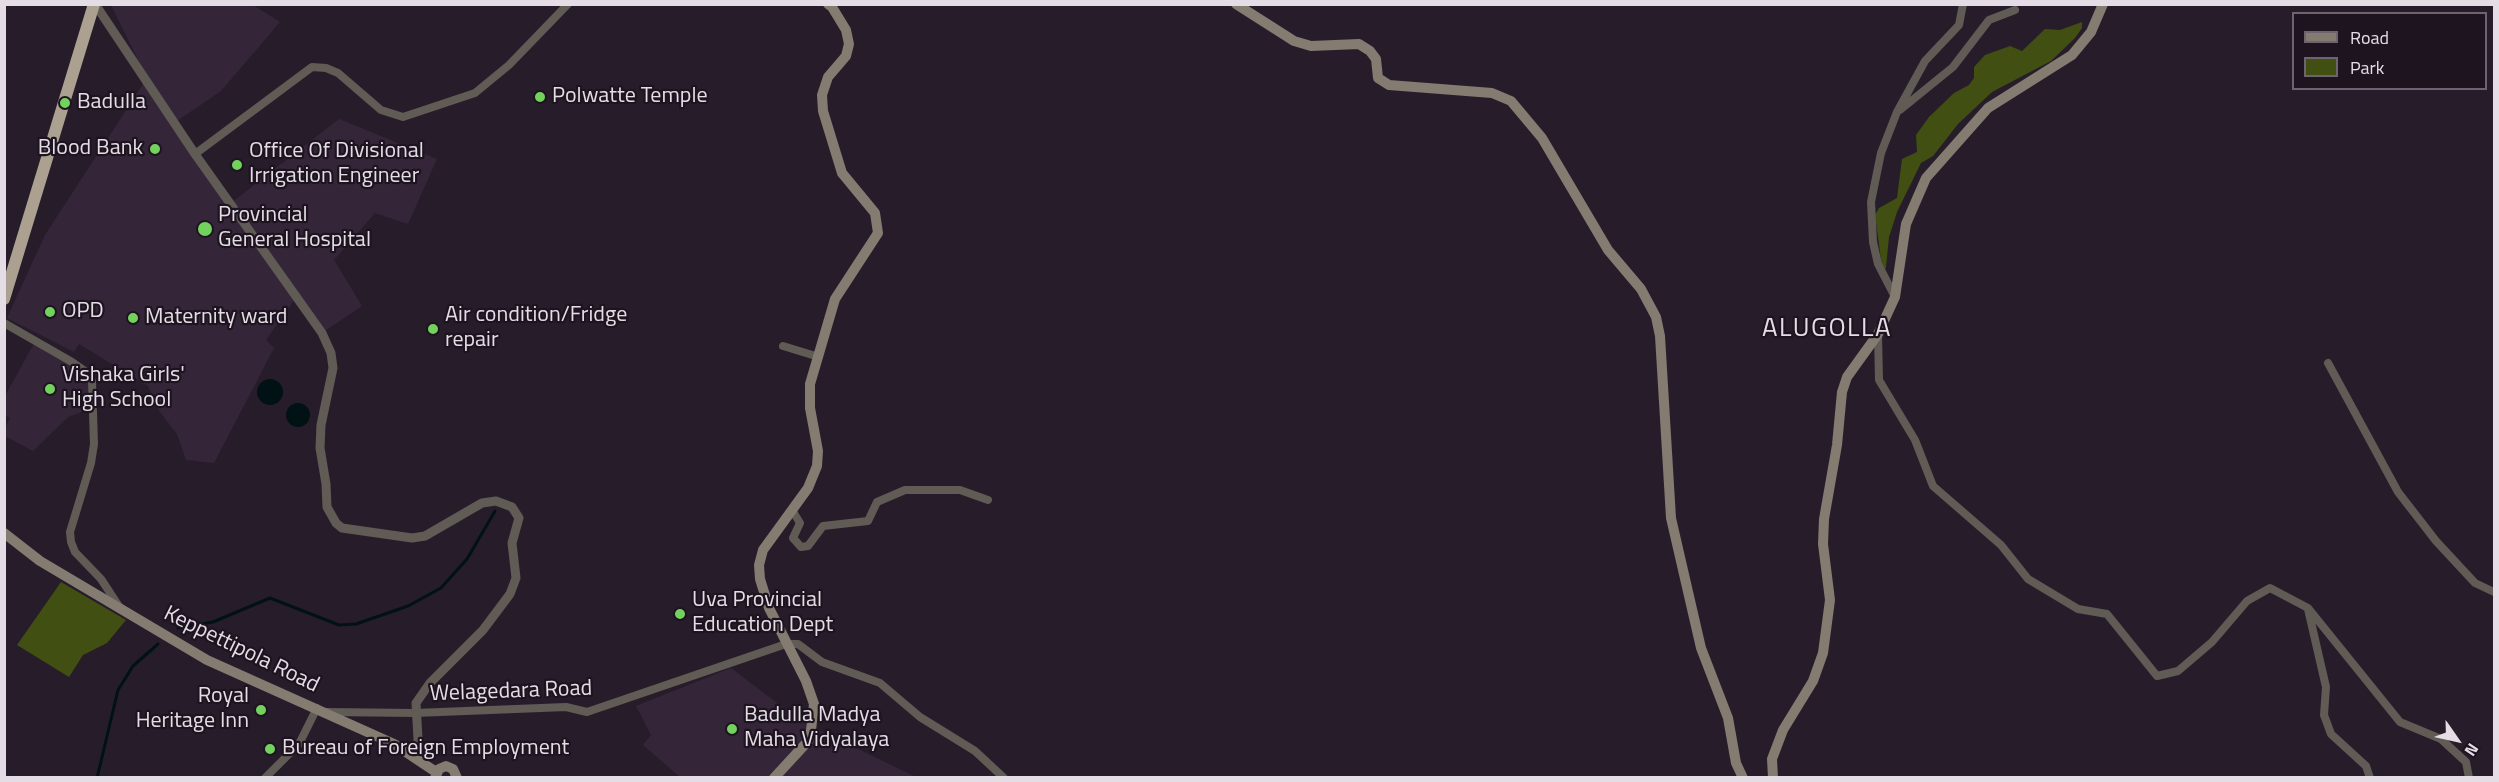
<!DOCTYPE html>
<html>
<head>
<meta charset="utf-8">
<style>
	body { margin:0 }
	#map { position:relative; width:2499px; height:782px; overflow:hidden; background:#271d2a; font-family:"Titillium Web",sans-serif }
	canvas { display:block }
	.frame { position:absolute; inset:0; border:6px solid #e4dde6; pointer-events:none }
	.legend { position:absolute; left:2292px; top:12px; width:195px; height:78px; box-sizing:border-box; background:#1d1420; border:2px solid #6d646f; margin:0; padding:8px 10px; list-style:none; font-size:18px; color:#e4dde6 }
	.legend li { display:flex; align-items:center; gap:12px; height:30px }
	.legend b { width:30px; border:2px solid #6d646f }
	.north { position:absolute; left:2427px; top:710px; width:60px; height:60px; -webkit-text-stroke:4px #1d1420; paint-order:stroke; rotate:124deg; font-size:16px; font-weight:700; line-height:24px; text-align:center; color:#e4dde6 }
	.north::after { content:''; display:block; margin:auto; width:21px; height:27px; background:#e4dde6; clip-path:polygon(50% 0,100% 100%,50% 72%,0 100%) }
</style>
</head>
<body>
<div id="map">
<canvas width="2499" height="782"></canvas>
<div class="frame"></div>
<ul class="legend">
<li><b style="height:8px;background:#847b71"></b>Road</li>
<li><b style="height:16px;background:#424f12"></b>Park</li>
</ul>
<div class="north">N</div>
</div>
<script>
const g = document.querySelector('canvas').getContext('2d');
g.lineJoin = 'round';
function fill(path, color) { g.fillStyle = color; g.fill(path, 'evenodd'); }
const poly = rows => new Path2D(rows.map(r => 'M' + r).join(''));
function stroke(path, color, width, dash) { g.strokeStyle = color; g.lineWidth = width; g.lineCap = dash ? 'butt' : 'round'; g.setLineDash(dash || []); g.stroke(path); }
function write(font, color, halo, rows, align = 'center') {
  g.font = font + ' "Titillium Web",sans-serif'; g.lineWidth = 4.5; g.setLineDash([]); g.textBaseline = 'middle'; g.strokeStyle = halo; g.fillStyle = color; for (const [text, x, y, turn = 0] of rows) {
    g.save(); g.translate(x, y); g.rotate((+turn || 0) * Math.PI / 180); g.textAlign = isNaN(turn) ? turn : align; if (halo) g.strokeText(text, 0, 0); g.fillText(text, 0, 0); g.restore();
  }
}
fill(poly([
	[111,5,253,5,280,22,221,91,174,123,231,203,339,119,437,159,408,224,375,213,334,260,362,306,322,333,297,296,266,340,274,348,214,463,186,460,177,434,159,411,148,386,79,344,74,352,7,318,45,235,145,81,143,70],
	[36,340,72,362,92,381,92,408,68,417,33,451,5,436,5,428,10,418,5,415,5,396],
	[731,668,802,722,916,777,680,777,643,745,651,735,636,706]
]), '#342638');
fill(poly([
	[2082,22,2082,28,2075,38,2051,61,1992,92,1958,124,1933,156,1921,163,1897,212,1889,237,1886,267,1883,274,1875,215,1879,208,1897,198,1902,159,1917,152,1916,135,1929,117,1954,93,1969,85,1974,78,1974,67,1985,55,2010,46,2022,51,2045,29,2060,30],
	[61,582,126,620,107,643,83,655,69,677,17,645]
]), '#424f12');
fill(poly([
	'257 392a13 13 0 1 1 26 0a13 13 0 1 1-26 0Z',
	'286 415a12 12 0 1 1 24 0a12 12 0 1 1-24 0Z'
]), '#011214');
stroke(poly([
	[178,628,213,622,270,598,339,625,356,624,408,606,441,588,467,559,495,511],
	[97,778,118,690,133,666,158,644]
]), '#011214', 3);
stroke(poly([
	[1900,110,1953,67,1989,20,2015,10],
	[195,154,312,67,326,68,338,73,381,110,403,117,475,93,509,65,568,4],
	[1895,297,1878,264,1873,242,1871,202,1881,153,1897,112,1925,61,1959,25,1963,4],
	[4,323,72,362,85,371,92,381,94,444,91,463,70,532,71,542,75,552,101,579,120,608],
	[1878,334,1879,380,1915,440,1933,486,2001,545,2028,579,2078,609,2107,614,2157,676,2178,671,2212,642,2247,601,2270,588,2308,608,2400,722,2441,739,2466,762,2469,778],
	[783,346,819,357],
	[2328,363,2398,492,2436,541,2475,583,2494,592],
	[792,510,800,523,793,538,801,547,808,546,823,526,868,521,877,502,905,490,960,490,988,500],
	[2308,609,2326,687,2324,715,2331,734,2366,766,2370,778],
	[327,712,415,713,566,707,587,712,786,644,798,644,822,662,880,683,920,717,975,751,1004,778],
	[265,778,299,744,317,708]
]), '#605b54', 8);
stroke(poly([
	[95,4,195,154,322,333,331,353,333,368,321,425,320,448,326,484,327,507,336,523,342,528,412,538,425,536,482,503,496,501,512,507,519,518,512,543,516,578,510,594,483,630,430,683,416,703,418,739,416,757]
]), '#605b54', 9);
stroke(poly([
	[1236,4,1294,41,1311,46,1359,44,1370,51,1376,59,1378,78,1389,85,1492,93,1511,101,1542,138,1608,250,1641,289,1656,317,1660,336,1671,518,1701,648,1728,718,1736,763,1743,778],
	[4,533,40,561,207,660,394,744,436,772],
	[435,778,439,769,446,766,453,769,457,778],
	[774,778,810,739,814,704,806,681,769,608,760,579,759,565,763,550,808,488,817,466,818,451,810,408,810,384,835,299,878,233,875,213,842,173,823,111,822,95,828,77,846,56,849,44,846,30,832,7,828,4],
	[1773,778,1772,759,1783,730,1813,681,1823,653,1830,600,1823,544,1824,519,1837,445,1842,392,1847,377,1878,334,1895,297,1906,224,1926,178,1988,108,2072,55,2091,32,2103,4]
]), '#847b71', 10);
stroke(poly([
	[4,299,94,4]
]), '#aca090', 12);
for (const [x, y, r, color] of [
	[540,97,6,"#73d25d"],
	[65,103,6,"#73d25d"],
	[155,149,6,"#73d25d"],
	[237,165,6,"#73d25d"],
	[205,229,8,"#73d25d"],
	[50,312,6,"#73d25d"],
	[133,318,6,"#73d25d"],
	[433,329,6,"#73d25d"],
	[50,389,6,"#73d25d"],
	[680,614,6,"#73d25d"],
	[261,710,6,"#73d25d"],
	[732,729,6,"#73d25d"],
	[270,749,6,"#73d25d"]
]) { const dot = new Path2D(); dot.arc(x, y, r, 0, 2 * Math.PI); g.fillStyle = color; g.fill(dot); stroke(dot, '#1d1420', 2); }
write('22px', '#e4dde6', '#1d1420', [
	["Polwatte Temple",552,97],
	["Badulla",77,103],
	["Blood Bank",143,149,"right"],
	["Office Of Divisional",249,152],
	["Irrigation Engineer",249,177],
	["Provincial",218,216],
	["General Hospital",218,241],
	["OPD",62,312],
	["Air condition/Fridge",445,316],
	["repair",445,341],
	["Maternity ward",145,318],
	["Vishaka Girls'",62,376],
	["High School",62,401],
	["Uva Provincial",692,601],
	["Education Dept",692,626],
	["Royal",249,697,"right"],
	["Heritage Inn",249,722,"right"],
	["Badulla Madya",744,716],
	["Maha Vidyalaya",744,741],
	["Bureau of Foreign Employment",282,749]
], 'left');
write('22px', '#e4dde6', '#1d1420', [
	["Keppettipola Road",241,650,26],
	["Welagedara Road",511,692,-2]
]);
g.letterSpacing = '1.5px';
write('26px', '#e4dde6', '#1d1420', [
	["ALUGOLLA",1827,330]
]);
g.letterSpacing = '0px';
</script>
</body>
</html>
